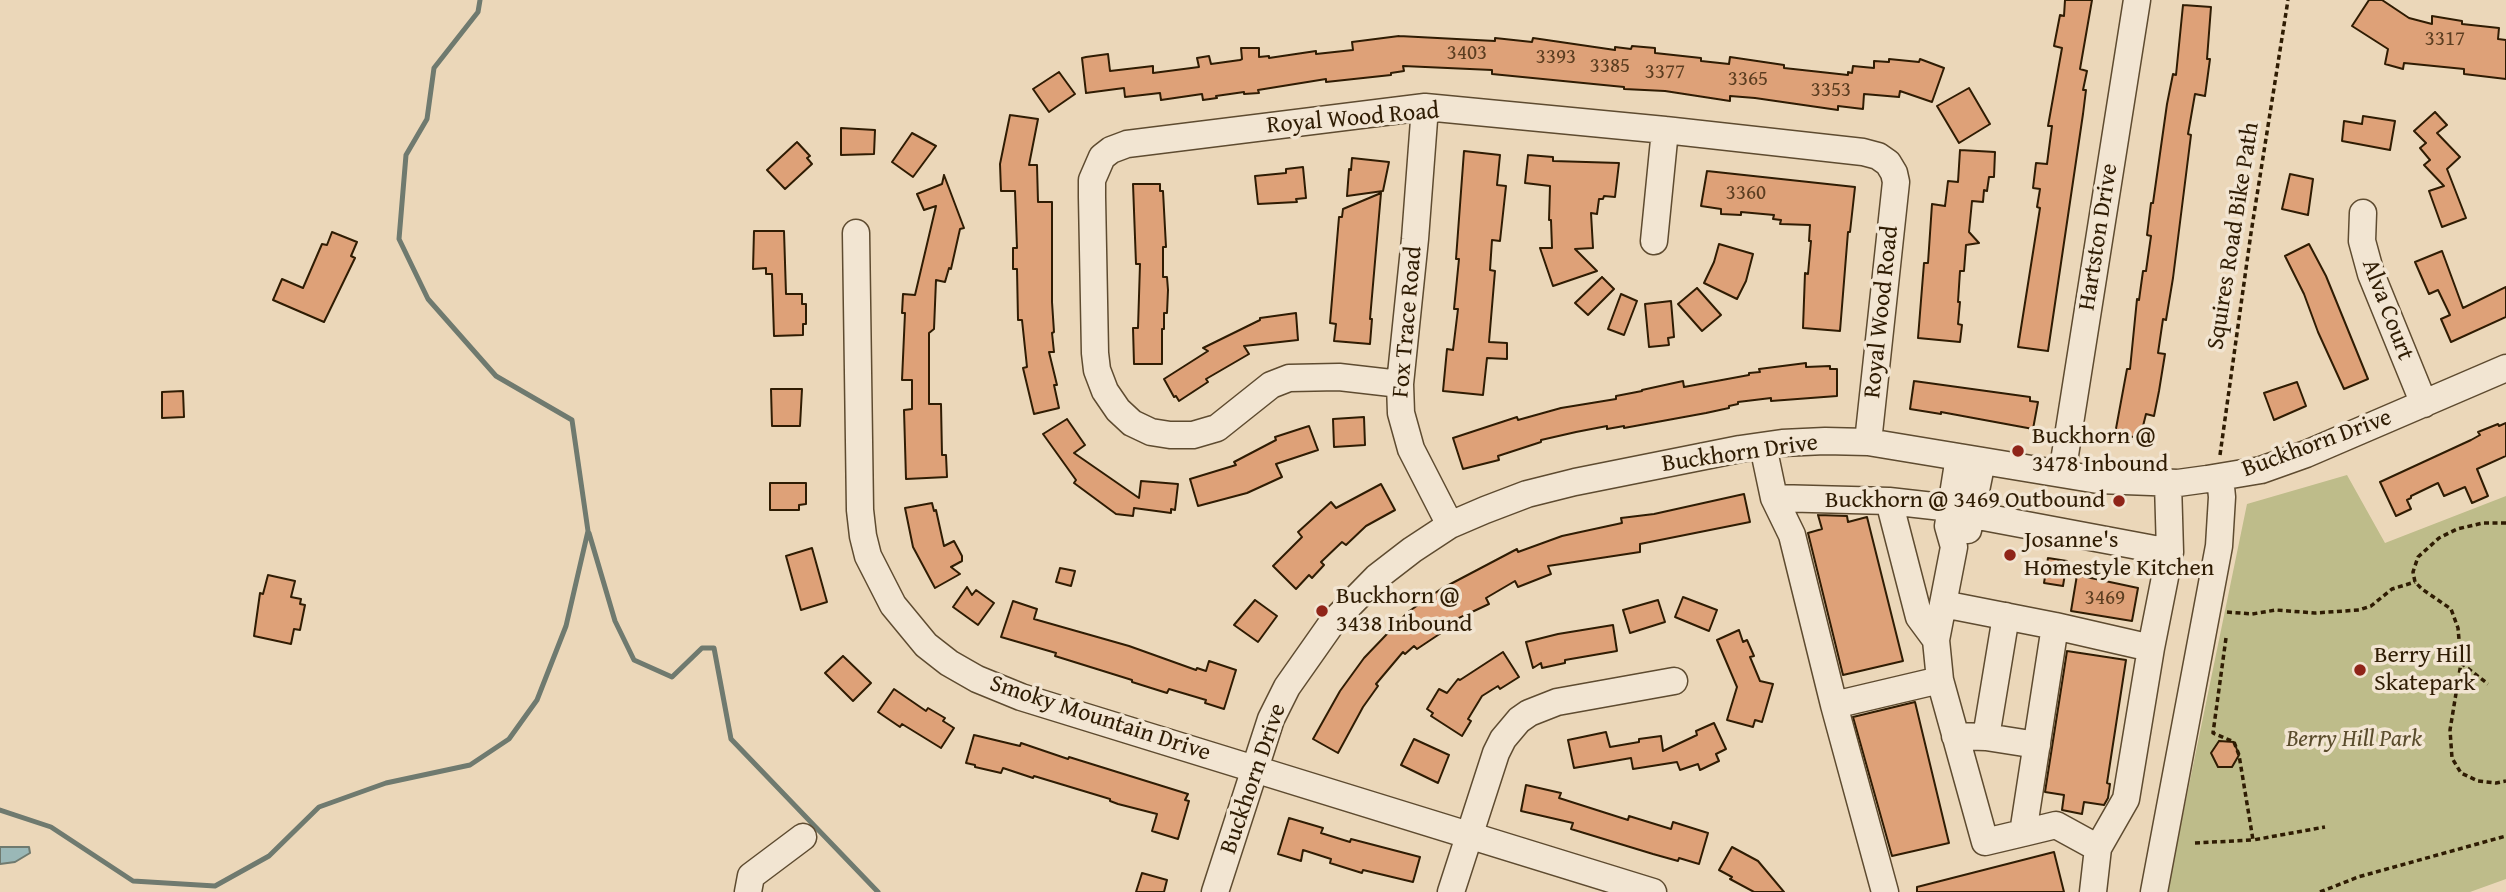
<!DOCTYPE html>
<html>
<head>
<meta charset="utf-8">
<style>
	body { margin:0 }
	canvas { display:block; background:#ebd7b9 }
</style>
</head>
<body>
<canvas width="2506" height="892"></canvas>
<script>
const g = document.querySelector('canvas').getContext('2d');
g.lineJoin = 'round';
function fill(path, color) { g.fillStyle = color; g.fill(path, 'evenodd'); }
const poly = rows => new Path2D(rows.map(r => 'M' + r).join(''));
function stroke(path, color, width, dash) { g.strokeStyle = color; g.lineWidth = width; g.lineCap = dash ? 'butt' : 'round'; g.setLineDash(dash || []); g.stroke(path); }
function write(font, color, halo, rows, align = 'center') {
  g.font = font + ' "Gentium Book Plus",serif'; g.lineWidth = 7; g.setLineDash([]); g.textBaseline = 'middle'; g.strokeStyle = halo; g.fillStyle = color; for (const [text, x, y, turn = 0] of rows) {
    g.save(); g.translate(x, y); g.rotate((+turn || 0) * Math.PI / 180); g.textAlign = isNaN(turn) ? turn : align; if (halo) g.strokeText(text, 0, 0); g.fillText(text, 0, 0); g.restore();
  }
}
fill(poly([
	[2347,475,2385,543,2506,496,2506,879,2470,892,2167,892,2247,504]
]), '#bebc8a');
const water = poly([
	[0,847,29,847,30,853,15,862,0,864,0,847]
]);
fill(water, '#9ab8b7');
stroke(water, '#6f7a6f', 2);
stroke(poly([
	[589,533,615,621,634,660,672,677,702,648,714,648,731,739,878,892],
	[0,810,51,827,133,881,215,886,269,856,319,807,386,783,470,765,509,739,537,700,566,626,588,531,572,420,496,376,428,299,399,239,406,155,427,119,434,68,478,12,480,0]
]), '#6f7a6f', 5);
const building = poly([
	[2065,0,2092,0,2080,69,2087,71,2083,90,2086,90,2083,114,2048,351,2018,347,2040,208,2037,207,2040,189,2033,188,2036,163,2047,164,2052,126,2048,126,2062,48,2054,46,2060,15,2064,16,2065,0],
	[2369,0,2382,0,2409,18,2432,24,2432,16,2462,21,2462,24,2499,28,2498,39,2506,40,2506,79,2464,74,2464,69,2404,63,2403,69,2385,64,2388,49,2352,26,2369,0],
	[2183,5,2211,7,2207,59,2210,59,2205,96,2195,94,2188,134,2191,135,2173,278,2166,320,2163,319,2158,353,2165,354,2159,391,2154,416,2146,414,2140,438,2115,434,2127,369,2130,369,2137,299,2139,300,2143,271,2146,271,2151,236,2147,235,2151,203,2153,203,2167,104,2173,74,2176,75,2183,5],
	[1399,36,1495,41,1495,38,1532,42,1533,38,1615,50,1615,47,1631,49,1632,46,1655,48,1655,53,1701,58,1701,61,1729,64,1730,57,1784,65,1784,68,1848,75,1848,72,1852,73,1853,66,1874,68,1874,61,1889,62,1889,59,1919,62,1920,59,1944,68,1932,102,1900,91,1899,97,1864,94,1863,109,1838,106,1838,110,1755,98,1730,96,1730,101,1665,91,1624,89,1624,87,1492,74,1492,70,1403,66,1404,71,1391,73,1391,75,1326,82,1326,79,1258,90,1259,93,1244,94,1244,92,1216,96,1217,98,1203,100,1202,94,1161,100,1160,93,1125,97,1124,88,1086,93,1082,58,1086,57,1108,54,1110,71,1153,66,1153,73,1199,67,1197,58,1209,56,1211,64,1240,60,1242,59,1241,48,1259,48,1259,57,1269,56,1269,58,1316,51,1316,54,1353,50,1352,42,1399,36],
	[1059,72,1075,94,1049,112,1033,89,1059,72],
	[1969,88,1990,124,1959,143,1937,106,1969,88],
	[2435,112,2447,125,2437,133,2460,157,2447,169,2466,218,2442,227,2429,191,2444,186,2424,165,2430,160,2420,148,2426,143,2414,131,2435,112],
	[1010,115,1038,119,1029,165,1037,165,1038,202,1052,202,1052,302,1054,332,1052,333,1054,352,1049,352,1057,385,1054,385,1059,408,1034,414,1023,368,1027,367,1022,320,1018,320,1017,269,1013,269,1013,248,1017,248,1015,191,1001,191,1000,164,1010,115],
	[2363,116,2395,121,2390,150,2342,141,2344,121,2362,124,2363,116],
	[841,128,875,130,874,154,841,155,841,128],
	[912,133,936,146,913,177,892,162,912,133],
	[797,142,810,156,807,158,812,164,785,189,767,170,797,142],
	[1960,150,1995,152,1994,177,1989,177,1987,191,1984,190,1983,202,1972,201,1969,232,1979,243,1966,245,1964,271,1960,271,1958,302,1960,302,1958,324,1962,325,1960,342,1918,338,1924,263,1928,263,1932,204,1945,206,1948,181,1958,182,1960,150],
	[1464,151,1500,155,1497,185,1506,186,1500,241,1492,240,1490,270,1495,271,1489,342,1507,343,1507,359,1487,358,1483,395,1443,391,1447,349,1453,350,1458,309,1454,309,1459,259,1456,259,1464,151],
	[1528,155,1553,157,1553,161,1619,163,1615,197,1604,196,1603,199,1599,199,1597,214,1591,213,1593,248,1575,249,1597,271,1553,286,1540,248,1552,248,1551,220,1549,220,1550,186,1525,183,1528,155],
	[1352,158,1389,162,1383,191,1347,196,1349,169,1351,170,1352,158],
	[1303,167,1306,198,1296,199,1297,202,1258,204,1255,176,1286,173,1286,169,1303,167],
	[1707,171,1855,187,1850,232,1848,232,1840,331,1803,328,1805,273,1808,274,1811,241,1809,241,1810,225,1780,224,1781,220,1773,219,1774,215,1741,212,1741,215,1721,214,1721,209,1701,206,1707,171],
	[2290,174,2313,179,2308,215,2282,209,2290,174],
	[944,175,964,228,960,229,951,269,949,268,945,282,936,280,934,329,929,333,929,404,941,404,942,455,946,455,947,477,906,479,904,410,912,409,912,380,902,380,905,313,902,313,903,294,915,295,936,206,924,210,917,194,942,184,944,175],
	[1133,184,1160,184,1160,191,1163,191,1166,247,1163,247,1163,277,1167,277,1168,290,1167,313,1164,313,1164,329,1162,329,1162,364,1134,364,1133,328,1138,328,1140,264,1136,264,1133,184],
	[1381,193,1370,319,1372,319,1370,344,1334,341,1336,324,1330,323,1339,217,1342,217,1343,209,1381,193],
	[754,231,784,231,786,294,802,294,802,304,806,304,806,324,803,324,803,335,774,336,772,274,766,274,766,268,753,269,754,231],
	[332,232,357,242,351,256,355,258,324,322,273,300,282,279,303,288,322,244,327,245,332,232],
	[1719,244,1753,254,1746,281,1737,299,1704,283,1714,262,1719,244],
	[2309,244,2326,276,2368,379,2344,389,2318,332,2304,294,2285,256,2309,244],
	[2442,251,2463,308,2506,287,2506,317,2451,342,2441,319,2450,315,2438,290,2429,294,2415,262,2442,251],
	[1602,277,1614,289,1588,315,1575,303,1602,277],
	[1697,288,1721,315,1702,331,1678,304,1697,288],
	[1621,294,1637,301,1624,335,1608,329,1621,294],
	[1671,301,1674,337,1668,338,1669,345,1649,347,1645,304,1671,301],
	[1296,313,1298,340,1244,346,1249,354,1206,379,1208,382,1179,401,1176,396,1174,397,1164,379,1208,351,1203,348,1260,320,1260,318,1296,313],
	[1806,363,1806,367,1830,366,1830,369,1837,369,1837,396,1771,401,1771,398,1738,402,1738,404,1729,406,1729,408,1706,413,1624,428,1624,426,1607,429,1607,426,1576,432,1541,440,1541,442,1498,456,1499,460,1463,469,1453,438,1517,417,1518,420,1561,408,1616,399,1616,396,1642,391,1642,390,1683,381,1684,387,1749,375,1749,373,1760,372,1759,369,1806,363],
	[1914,381,2030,397,2030,401,2038,402,2033,429,1941,412,1941,414,1910,409,1914,381],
	[2297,382,2306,406,2274,420,2264,393,2297,382],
	[771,389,802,389,800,426,772,426,771,389],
	[183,391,184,417,162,418,162,392,183,391],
	[1364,417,1365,445,1334,447,1333,419,1364,417],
	[1067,419,1085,445,1074,453,1139,498,1141,481,1178,484,1175,510,1171,509,1171,513,1134,508,1133,516,1116,514,1074,483,1076,480,1043,434,1067,419],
	[2506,423,2506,456,2477,469,2488,496,2472,503,2465,487,2444,496,2438,483,2411,496,2411,498,2407,500,2411,509,2396,516,2380,482,2471,440,2480,435,2478,432,2498,424,2499,426,2506,423],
	[1309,426,1318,450,1276,464,1282,477,1247,493,1198,506,1190,479,1236,465,1234,462,1276,440,1275,437,1309,426],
	[770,483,806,483,806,504,799,505,799,510,770,510,770,483],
	[1381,484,1395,510,1366,526,1346,545,1342,542,1321,562,1324,565,1312,578,1309,575,1296,589,1273,566,1302,537,1298,532,1331,502,1336,508,1381,484],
	[1744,494,1750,522,1640,544,1640,552,1548,566,1551,574,1518,587,1515,581,1486,598,1489,604,1444,625,1447,629,1417,649,1414,646,1405,654,1403,652,1376,684,1378,686,1363,707,1338,753,1313,739,1340,691,1364,658,1408,612,1441,589,1517,549,1518,552,1562,536,1622,523,1621,518,1654,514,1744,494],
	[932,503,934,511,936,510,944,546,954,541,962,556,962,561,951,567,960,574,935,588,913,547,905,508,932,503],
	[1818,515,1847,516,1848,522,1867,517,1903,661,1843,675,1808,533,1822,529,1818,515],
	[812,548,827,602,801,610,786,556,812,548],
	[2048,558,2067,561,2063,586,2044,583,2048,558],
	[1060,568,1075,571,1071,586,1056,582,1060,568],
	[268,575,295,581,291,597,301,599,300,604,305,605,300,630,294,629,291,644,254,636,260,593,263,594,268,575],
	[2077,575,2138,588,2132,621,2071,611,2077,575],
	[967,587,972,595,976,590,994,603,978,625,953,607,967,587],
	[1683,597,1717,610,1709,631,1675,617,1683,597],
	[1255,600,1277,616,1258,642,1234,625,1255,600],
	[1658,600,1665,622,1630,633,1623,610,1658,600],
	[1013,601,1037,609,1034,619,1129,646,1196,670,1197,668,1206,671,1209,661,1236,670,1224,709,1205,703,1206,700,1169,689,1167,693,1132,682,1132,680,1055,656,1056,653,1001,637,1013,601],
	[1613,625,1617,651,1565,660,1565,663,1542,668,1541,663,1533,668,1526,642,1558,634,1613,625],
	[1739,630,1743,642,1747,640,1754,656,1750,657,1760,681,1773,684,1762,722,1755,720,1753,727,1727,720,1737,687,1717,640,1739,630],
	[2067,651,2126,660,2107,783,2110,784,2108,798,2104,805,2084,802,2082,814,2062,810,2064,795,2045,792,2067,651],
	[1503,652,1519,677,1500,689,1498,686,1482,696,1468,719,1471,721,1462,736,1431,716,1433,713,1427,709,1439,689,1447,693,1458,679,1460,680,1503,652],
	[843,656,871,683,853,701,825,673,843,656],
	[894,689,926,711,928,708,945,718,943,721,954,728,941,748,902,724,900,727,878,712,894,689],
	[1915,702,1949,843,1892,856,1853,717,1915,702],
	[1714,723,1726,749,1716,754,1719,761,1700,770,1698,764,1680,770,1677,762,1633,769,1631,758,1574,768,1568,740,1606,732,1610,747,1639,742,1639,739,1661,736,1663,751,1697,735,1696,731,1714,723],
	[974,735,1020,746,1021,743,1068,759,1069,757,1188,794,1185,800,1189,801,1178,839,1152,831,1157,814,1118,804,1110,801,1110,799,1034,776,1033,778,1003,768,1001,773,975,767,975,765,966,763,974,735],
	[1414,739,1449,755,1438,783,1401,765,1414,739],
	[2219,741,2234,742,2239,755,2232,767,2218,767,2211,753,2219,741],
	[1526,785,1561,793,1559,798,1628,820,1629,816,1671,829,1673,822,1708,833,1699,864,1679,858,1678,861,1653,854,1571,829,1573,823,1521,811,1526,785],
	[1289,818,1323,828,1321,833,1350,842,1351,839,1420,857,1413,882,1363,870,1362,873,1330,863,1331,859,1303,850,1301,861,1278,854,1289,818],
	[1732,847,1758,861,1784,892,1754,892,1730,879,1732,877,1719,870,1732,847],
	[2054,852,2064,892,1917,892,1917,887,2054,852],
	[1142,873,1167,880,1164,892,1136,892,1142,873]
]);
fill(building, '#dea178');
stroke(building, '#2f1c03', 2);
const minor = poly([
	[1425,107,1415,239,1400,384,1401,413,1411,449,1450,525],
	[2363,213,2362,241,2371,274,2424,404],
	[856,233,860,510,863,536,868,556,893,605,926,645,949,663,977,679,1021,697,1653,892],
	[1654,241,1665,130],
	[1400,384,1339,377,1289,378,1271,385,1217,428,1193,435,1170,435,1151,432,1132,423,1118,410,1105,391,1097,370,1095,353,1092,197,1092,180,1102,157,1111,150,1127,144,1425,107,1665,130,1863,152,1878,156,1888,163,1894,173,1896,182,1868,442],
	[1763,446,1774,498,1792,535,1834,705,1885,892],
	[1959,457,1948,526,1954,547,1936,640,1940,680,1985,842,2023,833,2055,626],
	[2062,474,2137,0],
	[1774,498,1889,501,1951,508],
	[1889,501,1919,617,1936,640],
	[1973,515,2170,552],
	[1968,530,1982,461],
	[1943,604,2055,626,2151,648],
	[1834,705,1940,680],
	[1955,736,1986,737,2006,616],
	[1986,737,2037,745],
	[2023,833,2056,825,2098,848],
	[748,892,751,876,803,837],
	[1215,892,1271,719,1287,687,1332,623,1377,577,1412,550,1450,525,1485,510,1527,494,1575,482,1740,449,1782,443,1825,441,1868,442,2098,480,2178,483,2207,479,2261,470,2306,454,2506,368],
	[1451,892,1496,753,1503,739,1519,720,1529,713,1557,702,1674,681],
	[2093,892,2098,848,2126,799,2151,648,2170,552,2168,483],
	[2154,892,2219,546,2222,497,2220,477]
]);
stroke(minor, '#5e4b30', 29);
stroke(poly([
	[2220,455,2251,233,2288,0],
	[2506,523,2483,523,2457,529,2439,538,2418,557,2413,572,2415,582,2422,589,2451,609,2458,628,2461,663,2450,730,2452,758,2461,773,2478,781,2496,783,2506,781],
	[2227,612,2252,614,2276,610,2315,613,2359,610,2371,606,2392,589,2415,582],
	[2226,638,2213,733,2234,742,2239,755,2253,840,2325,827],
	[2461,663,2488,684],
	[2195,843,2253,840],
	[2320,892,2358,877,2506,836]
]), '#2f1c03', 3.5, [5, 3.5]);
stroke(minor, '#f2e5d2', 26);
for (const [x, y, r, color] of [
	[2018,451,7,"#8f2418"],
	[2119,501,7,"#8f2418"],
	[2010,555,7,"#8f2418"],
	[1322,611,7,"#8f2418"],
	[2360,670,7,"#8f2418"]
]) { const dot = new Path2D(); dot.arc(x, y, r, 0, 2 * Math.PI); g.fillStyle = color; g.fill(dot); stroke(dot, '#f2e5d2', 2.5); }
write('21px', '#5b3d20', null, [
	["3317",2445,40],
	["3403",1467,54],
	["3393",1556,58],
	["3385",1610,67],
	["3377",1665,73],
	["3365",1748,80],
	["3353",1831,91],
	["3360",1746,194],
	["3469",2105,599]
]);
write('24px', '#2f1c03', '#f2e5d2', [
	["Royal Wood Road",1353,119,-5],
	["Squires Road Bike Path",2234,236,-81],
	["Hartston Drive",2099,237,-81],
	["Alva Court",2387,310,69],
	["Royal Wood Road",1882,312,-84],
	["Fox Trace Road",1408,322,-85],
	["Buckhorn Drive",2317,444,-20],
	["Buckhorn Drive",1740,454,-8],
	["Smoky Mountain Drive",1100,719,18],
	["Buckhorn Drive",1254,779,-71]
]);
write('24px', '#2f1c03', '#f2e5d2', [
	["Buckhorn @",2032,437],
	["3478 Inbound",2032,465],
	["Buckhorn @ 3469 Outbound",2105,501,"right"],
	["Josanne's",2024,541],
	["Homestyle Kitchen",2024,569],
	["Buckhorn @",1336,597],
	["3438 Inbound",1336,625],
	["Berry Hill",2374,656],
	["Skatepark",2374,684]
], 'left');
write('italic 24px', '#5a4c2c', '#f2e5d2', [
	["Berry Hill Park",2354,740]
]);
</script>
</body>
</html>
